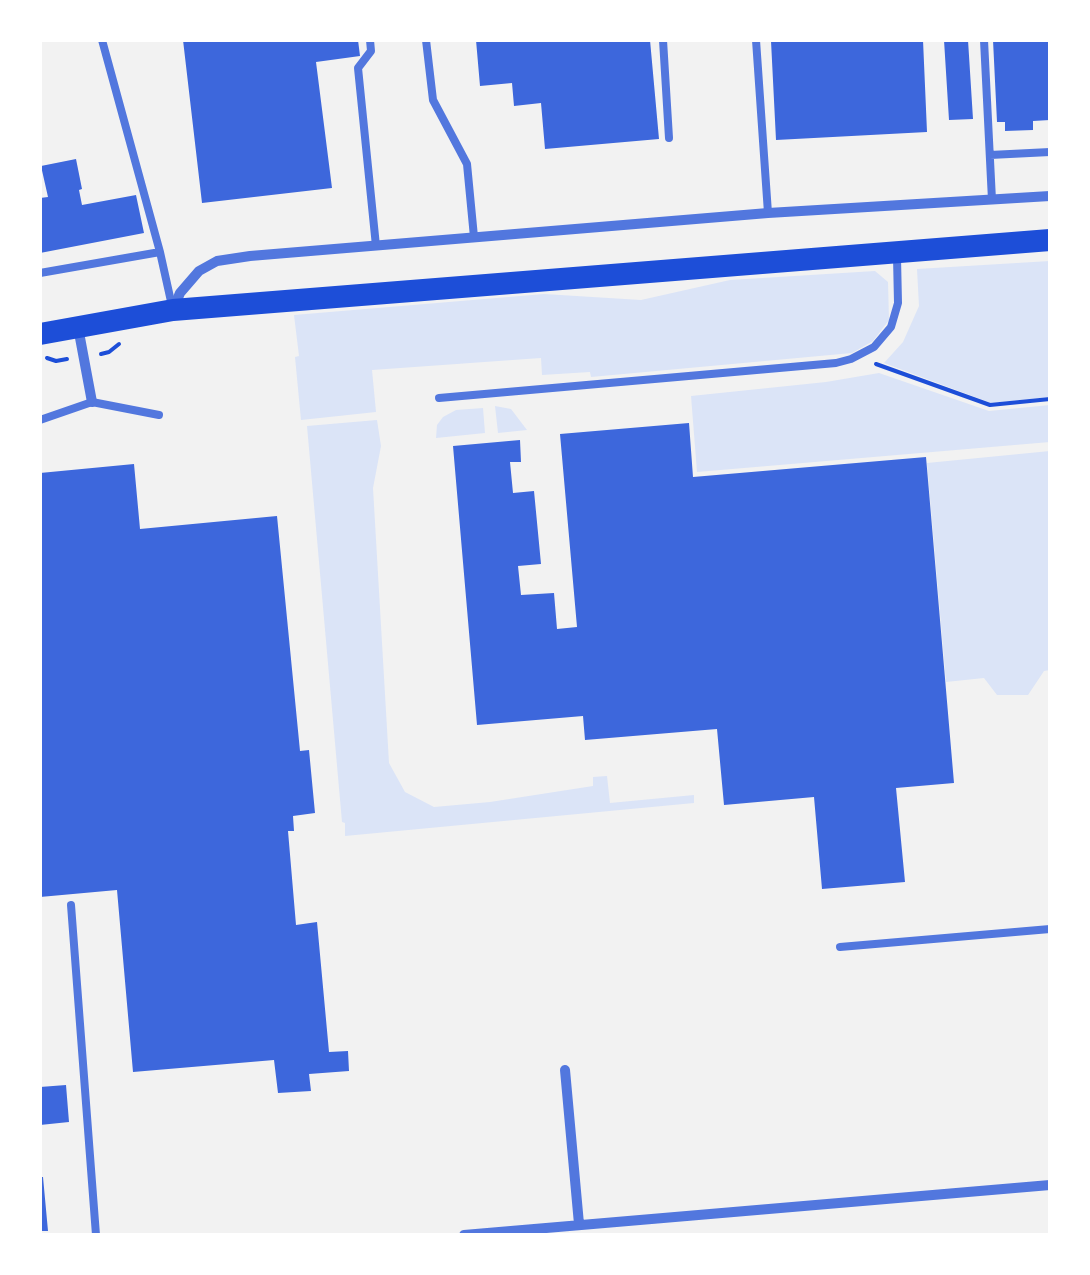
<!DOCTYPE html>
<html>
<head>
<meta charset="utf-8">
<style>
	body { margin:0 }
	#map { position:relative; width:1090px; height:1275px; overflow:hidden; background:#f2f2f2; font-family:"Zilla Slab",serif }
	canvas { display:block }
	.frame { position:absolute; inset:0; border:42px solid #fff; pointer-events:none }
</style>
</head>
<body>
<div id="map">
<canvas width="1090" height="1275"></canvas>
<div class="frame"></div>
</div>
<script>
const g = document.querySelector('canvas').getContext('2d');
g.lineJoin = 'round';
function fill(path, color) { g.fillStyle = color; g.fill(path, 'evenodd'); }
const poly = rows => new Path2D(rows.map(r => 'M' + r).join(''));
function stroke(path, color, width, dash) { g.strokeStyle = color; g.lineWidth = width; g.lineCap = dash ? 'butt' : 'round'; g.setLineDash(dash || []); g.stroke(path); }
fill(poly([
	[1050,261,1050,397,991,403,884,363,903,342,919,306,917,269],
	[875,271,888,282,889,320,873,341,852,353,591,377,590,372,542,375,541,358,372,370,376,412,301,420,295,357,299,356,294,315,544,294,641,300,730,280],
	[879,373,989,411,1050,405,1050,442,697,472,691,396,826,382],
	[495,406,511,409,527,430,498,433],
	[483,408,485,433,436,438,437,425,443,417,456,410],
	[377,420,381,446,373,488,389,763,405,792,434,807,490,802,593,786,593,777,607,776,610,803,694,795,694,803,345,836,345,823,342,822,307,426],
	[1050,451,1050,670,1044,671,1028,695,997,695,984,678,946,682,927,463]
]), '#dbe4f7');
fill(poly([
	[183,40,358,40,360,56,316,62,332,188,202,203],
	[476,40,650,40,659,139,545,149,541,103,514,106,512,83,480,86],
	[798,40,923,40,927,132,776,140,771,41],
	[944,40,968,40,973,119,949,120],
	[993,40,1050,40,1050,120,1033,121,1033,130,1005,131,1005,122,997,122],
	[76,159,82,189,79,190,82,205,136,195,144,233,40,253,40,198,48,197,41,166],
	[689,423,693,477,926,457,954,783,896,788,905,882,822,889,814,797,724,805,717,729,585,740,583,716,477,725,453,446,520,440,521,462,510,462,513,493,534,491,541,564,518,566,521,595,554,593,557,629,577,627,560,434],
	[134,464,140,529,277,516,300,751,309,750,315,813,293,816,294,831,288,831,296,925,317,922,329,1052,348,1051,349,1071,309,1074,311,1091,278,1093,274,1060,133,1072,117,890,40,897,40,473],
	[66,1085,69,1122,40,1125,40,1087],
	[40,1177,43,1177,48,1231,40,1231]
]), '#3d67dc');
stroke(poly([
	[101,354,109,352,119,344],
	[47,358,56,361,67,359],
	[876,364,990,405,1050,399]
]), '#1d4ed8', 4);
stroke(poly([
	[102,40,160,252,172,306],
	[370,40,371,51,358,68,376,246],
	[426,40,433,100,467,164,474,237],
	[663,40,669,138],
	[756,40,768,213],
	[984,40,992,200],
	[990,155,1050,152],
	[40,273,160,252],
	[439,398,836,363,851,359,874,347,891,327,898,303,897,257],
	[40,420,92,402,159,415],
	[71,905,96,1235],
	[840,947,1050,929]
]), '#5277de', 8);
stroke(poly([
	[173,310,180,293,199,271,217,261,250,256,768,213,1050,196],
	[78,327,92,402],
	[565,1070,579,1224],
	[464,1235,1050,1185]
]), '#5277de', 10);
stroke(poly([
	[40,334,173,310,1050,240]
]), '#1d4ed8', 22);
</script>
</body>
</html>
